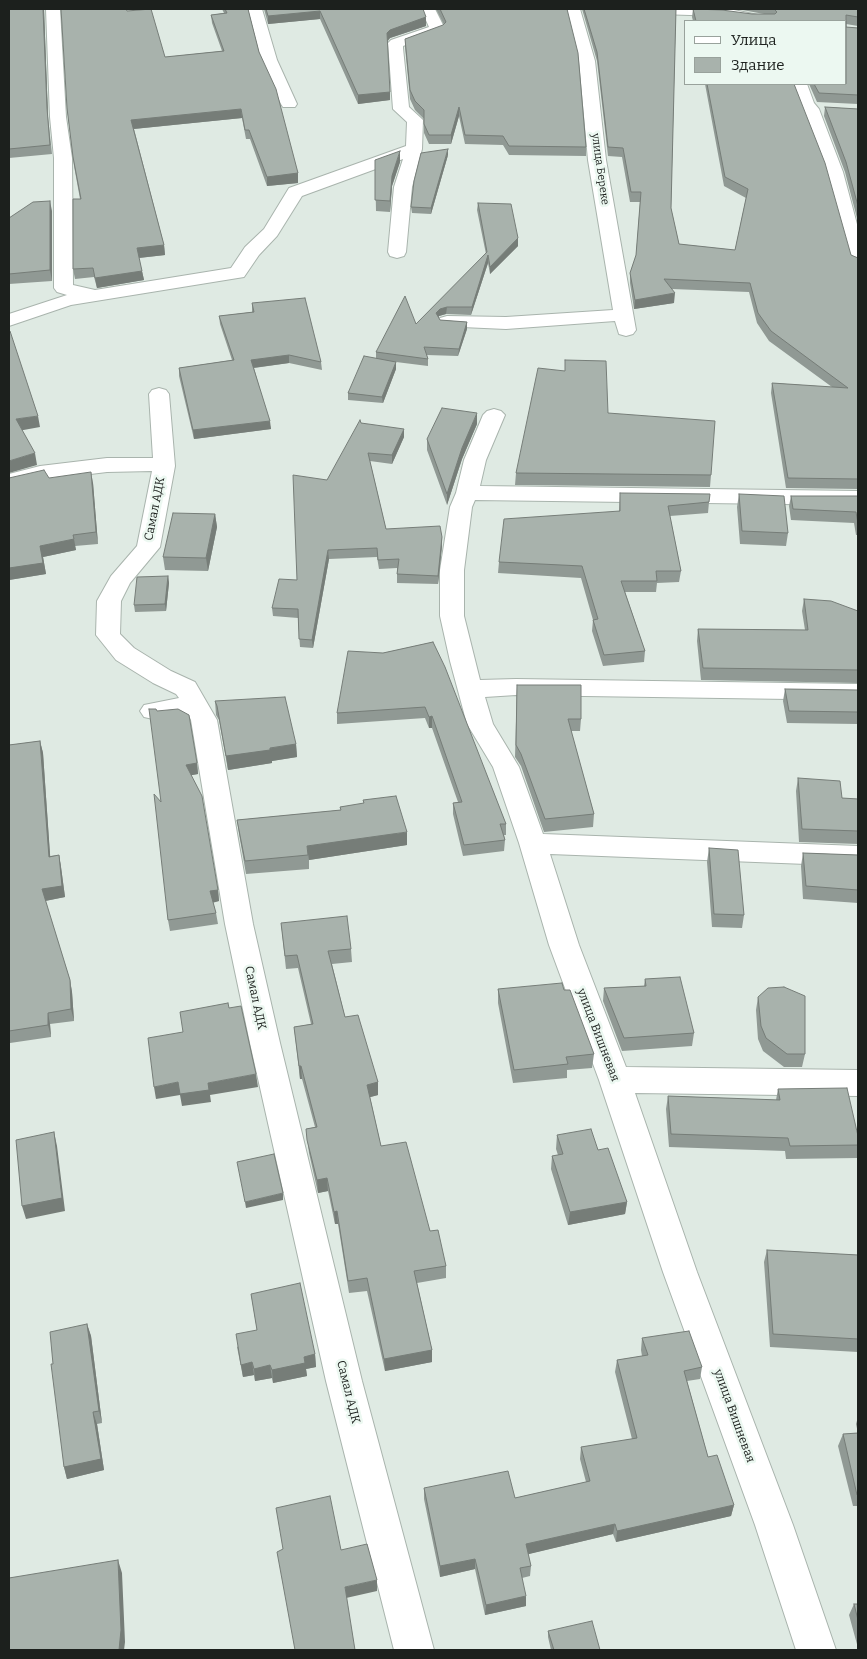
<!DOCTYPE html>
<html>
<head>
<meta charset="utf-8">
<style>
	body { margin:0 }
	#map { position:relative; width:867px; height:1659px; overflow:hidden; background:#dfeae3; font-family:Bitter,serif }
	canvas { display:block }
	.frame { position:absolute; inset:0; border:10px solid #1c201d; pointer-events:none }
	.legend { position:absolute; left:684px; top:20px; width:162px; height:65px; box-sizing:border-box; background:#ecf8f1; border:1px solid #99a29c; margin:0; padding:6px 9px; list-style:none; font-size:15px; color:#1c201d }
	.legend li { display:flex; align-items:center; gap:10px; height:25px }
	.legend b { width:25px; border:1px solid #99a29c }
</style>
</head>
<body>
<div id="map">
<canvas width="867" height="1659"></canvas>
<div class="frame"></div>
<ul class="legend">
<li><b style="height:6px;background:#fff"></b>Улица</li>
<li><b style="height:14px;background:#a8b2ac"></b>Здание</li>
</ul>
</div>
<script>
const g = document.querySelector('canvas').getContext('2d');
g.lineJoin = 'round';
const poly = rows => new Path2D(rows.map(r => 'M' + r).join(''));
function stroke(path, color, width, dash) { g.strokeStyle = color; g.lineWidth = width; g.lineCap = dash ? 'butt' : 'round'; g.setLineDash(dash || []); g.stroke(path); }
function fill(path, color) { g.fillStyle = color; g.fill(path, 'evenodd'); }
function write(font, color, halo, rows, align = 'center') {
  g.font = font + ' Bitter,serif'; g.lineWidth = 5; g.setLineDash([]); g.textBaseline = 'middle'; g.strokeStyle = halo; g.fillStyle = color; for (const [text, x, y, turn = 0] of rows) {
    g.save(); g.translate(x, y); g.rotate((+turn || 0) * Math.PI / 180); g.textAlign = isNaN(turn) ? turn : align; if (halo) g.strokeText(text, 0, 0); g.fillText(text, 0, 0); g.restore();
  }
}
const street = poly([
	[46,9,60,9,66,117,72,158,73,285,95,290,231,268,245,247,264,229,289,188,406,146,407,122,393,109,388,43,391,40,429,27,421,9,435,9,445,29,442,32,403,46,403,48,409,107,423,120,422,149,412,187,406,252,404,256,397,258,390,256,388,252,394,187,403,159,302,196,277,236,259,255,244,277,71,305,9,326,9,314,67,295,57,292,54,288,54,158,50,117,46,9],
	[248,9,262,9,277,60,297,104,295,107,283,107,281,104,261,60,248,9],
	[566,9,580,9,595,61,606,160,636,330,633,334,626,336,619,334,615,321,506,329,440,326,437,322,440,318,447,316,506,317,613,310,588,160,579,61,566,9],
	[620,9,729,9,772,18,774,21,751,21,721,16,627,13,622,12,620,9],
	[791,84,807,84,814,103,819,109,843,172,858,228,858,266,851,264,849,260,825,172,803,111,799,105,791,84],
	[159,388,166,390,169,394,175,466,160,547,130,583,121,601,120,634,134,648,171,671,195,682,217,720,253,924,280,1043,362,1381,434,1650,394,1650,326,1381,250,1043,225,924,191,720,188,714,153,719,144,717,140,711,144,705,179,698,176,694,153,683,116,660,96,635,97,601,111,576,137,546,152,471,107,472,41,480,9,488,9,474,40,466,107,458,153,458,149,394,152,390,159,388],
	[494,409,501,411,505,415,486,460,480,486,858,491,858,505,475,500,472,507,464,570,464,616,480,680,516,679,858,684,858,700,516,695,485,697,493,724,519,767,543,834,858,846,858,866,550,854,579,945,626,1067,858,1070,858,1096,635,1093,697,1272,793,1525,836,1650,796,1650,755,1525,663,1272,599,1080,549,945,519,843,493,767,467,724,450,661,440,616,440,570,450,507,456,493,464,460,483,415,487,411,494,409]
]);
stroke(street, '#a9b4ad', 2);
fill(street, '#fff');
fill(poly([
	[9,9,44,9,48,117,52,154,9,158],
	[222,9,248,9,259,52,298,173,298,183,267,186,250,139,246,139,242,118,134,129,164,245,165,255,139,258,144,280,97,288,94,277,75,279,73,269,80,199,74,166,67,108,127,11,165,57,222,51,212,23,211,15,224,13],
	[264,9,423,9,426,26,390,38,387,41,390,100,358,104,320,19,268,24],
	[436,9,567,9,586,147,586,156,509,155,503,145,465,144,459,116,451,144,429,144,424,133,424,119,415,110,410,99,405,47,405,39,444,25],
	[582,9,676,9,671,208,679,244,735,250,746,198,724,186,705,84,794,84,851,255,858,258,858,489,786,488,771,393,772,383,832,387,769,341,757,323,749,292,672,289,674,303,634,309,630,283,630,273,636,256,640,202,630,202,622,157,608,156,597,61],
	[693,9,752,14,764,14,737,9,858,9,858,26,846,24,846,27,858,28,858,104,817,102,809,84,846,84,846,21,693,21,692,17],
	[825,107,858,109,858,222,845,172,824,116],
	[448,155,431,214,412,213,411,207],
	[375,160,400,162,392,186,390,212,376,211],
	[478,203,518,246,490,274,488,263,471,315,446,314,439,316,438,318,440,320,467,322,467,329,458,356,427,355,428,359,428,366,396,362,396,369,383,403,348,400,348,393,376,358,376,352,416,324,486,254,477,210],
	[52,211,52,281,9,284,9,218],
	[252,303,321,362,322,370,289,363,254,368,271,429,194,439,179,376,179,368,232,360,220,324,219,316,252,312],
	[565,360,608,413,711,475,710,487,515,485,516,473,565,371],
	[361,423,404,437,392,464,370,461,386,529,442,537,442,546,438,584,397,583,397,568,379,569,377,557,329,559,313,648,300,647,298,618,273,616,272,608,297,580,327,480],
	[477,424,462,459,447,505,427,450,427,439],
	[49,478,93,483,98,544,75,546,76,550,43,557,46,574,9,580],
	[620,493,709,502,708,513,670,516,681,571,679,582,657,583,656,592,625,592,645,651,644,662,603,666,592,631,593,620,581,578,498,573,499,562,619,511],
	[739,494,788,533,786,546,740,544,737,507],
	[791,496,858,496,858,535,856,535,854,523,791,520,789,506],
	[215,514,217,527,208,571,165,570,163,557],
	[168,576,169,583,166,611,135,612,134,605],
	[804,599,858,611,858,683,701,680,697,641,698,629,805,630,802,611],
	[433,642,506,824,506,835,504,835,505,840,504,851,463,856,453,814,453,803,458,802,432,728,429,728,425,718,337,724,337,713,383,653],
	[517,685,581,719,580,731,571,731,594,814,593,827,544,832,521,766,515,757],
	[785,689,858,690,858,724,787,723,783,701],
	[215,701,296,744,297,757,272,761,272,763,228,770,219,720,216,715],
	[157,711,197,763,198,774,191,775,218,890,219,901,213,902,216,913,218,924,170,931,168,920,161,802],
	[40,741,43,753,50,856,59,855,61,867,65,897,45,901,70,980,72,992,74,1021,50,1024,51,1037,10,1043,9,1038,9,745],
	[798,778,842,798,858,799,858,844,799,842,796,791],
	[363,800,407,845,309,860,309,869,246,874,239,834,237,820,341,810,340,807,364,804],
	[709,848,744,915,742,928,712,927,707,862],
	[803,853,858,855,858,903,803,899,801,866],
	[281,923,351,949,352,962,332,964,345,1017,378,1082,378,1095,370,1097,381,1146,430,1231,446,1266,446,1278,417,1283,432,1350,432,1362,385,1371,367,1291,349,1293,338,1224,335,1224,328,1191,318,1193,309,1153,306,1129,315,1127,302,1079,300,1079,294,1027,311,1024,298,968,286,969],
	[645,979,694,1033,692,1046,622,1051,603,1001,604,988,644,986],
	[498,989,564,990,594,1054,592,1068,567,1070,567,1078,513,1083,498,1003],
	[758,997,805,1054,802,1067,784,1067,763,1051,758,1039,756,1010],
	[778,1089,858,1136,858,1152,857,1158,786,1159,785,1151,669,1147,666,1109,668,1096,776,1100],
	[557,1135,627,1202,625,1214,568,1225,551,1169,552,1156,558,1155,556,1149],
	[767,1250,858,1255,858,1352,770,1347,764,1262],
	[251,1294,315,1354,316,1367,306,1369,307,1376,273,1383,272,1378,255,1381,254,1375,243,1377,237,1347,257,1330],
	[87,1324,91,1336,102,1423,97,1424,104,1470,67,1479,64,1467,53,1364],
	[642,1338,702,1367,700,1379,687,1381,708,1457,734,1505,731,1516,616,1542,613,1534,528,1554,531,1566,530,1576,522,1578,526,1606,485,1615,475,1569,440,1577,424,1499,424,1488,515,1498,586,1482,580,1459,581,1447,632,1439,615,1372,617,1360,642,1356,641,1350],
	[858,1417,858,1506,853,1506,838,1446,843,1434,858,1433,856,1424],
	[854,1604,858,1604,858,1648,849,1615],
	[548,1631,600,1650,551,1650,548,1637]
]), '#909994');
fill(poly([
	[43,9,44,9,48,117,52,154,47,108],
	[320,11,320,19,268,24,268,16],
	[426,17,426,26,390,38,387,42,387,33,390,30],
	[390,92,390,100,358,104,358,95],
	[459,107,459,116,451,144,451,135],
	[241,109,242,118,133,129,131,120],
	[448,149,448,155,431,214,431,208],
	[400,151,400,162,392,186,390,212,390,201,392,176],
	[298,173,298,183,267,186,267,177],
	[50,201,52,211,52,281,50,270],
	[518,238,518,246,490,274,490,267],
	[164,245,165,255,138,258,137,248],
	[488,255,488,263,471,315,472,307],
	[142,271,144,280,97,288,95,278],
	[675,293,674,303,634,309,635,300],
	[447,307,446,314,439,316,436,321,436,313,440,309],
	[467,322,467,329,458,356,459,349],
	[289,355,289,363,252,368,251,360],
	[396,362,396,369,383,403,382,397],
	[477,413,477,424,462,459,447,505,447,494,462,448],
	[38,416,40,427,18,431,16,419],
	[270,421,271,429,194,439,193,430],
	[404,429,404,437,392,464,392,455],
	[35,453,37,465,9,473,9,461],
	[91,472,93,483,98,544,96,532],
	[215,514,217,527,208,571,206,558],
	[442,537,442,546,438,584,438,576],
	[74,539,76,550,43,557,46,574,9,580,9,568,40,546],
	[328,550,329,559,313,648,312,640],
	[168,576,169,583,166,611,165,604],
	[432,716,432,728,429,728,429,717],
	[40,741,43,753,51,868,49,857],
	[296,744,297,757,272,761,272,763,228,770,226,756],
	[197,763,198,774,187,776,186,765],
	[407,832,407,845,309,860,307,846],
	[59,855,61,867,65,897,45,901,42,889],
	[218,890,219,901,212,903,210,891],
	[70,980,72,992,74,1021,71,1009],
	[48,1013,50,1024,51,1037,48,1025],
	[299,1066,301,1066,302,1079,300,1079],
	[256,1074,258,1087,210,1095,211,1102,182,1106,180,1095,156,1099,154,1087,178,1082,208,1083],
	[378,1082,378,1095,367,1098,367,1085],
	[54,1132,57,1146,65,1211,26,1219,22,1206],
	[327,1178,328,1191,318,1193,317,1180],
	[283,1193,283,1200,246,1208,245,1202],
	[627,1202,625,1214,568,1225,570,1212],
	[337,1211,338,1224,335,1224,334,1212],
	[87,1324,91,1336,102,1423,99,1411],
	[432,1350,432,1362,385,1371,384,1359],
	[315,1354,316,1367,306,1369,307,1376,273,1383,272,1370,304,1357],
	[252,1362,254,1375,243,1377,241,1365],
	[270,1365,272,1378,255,1381,254,1369],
	[93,1412,97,1424,104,1470,67,1479,64,1467],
	[734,1505,731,1516,616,1542,617,1531],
	[615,1524,613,1534,525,1555,526,1544],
	[475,1559,475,1569,440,1577,440,1566],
	[118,1560,122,1573,125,1642,124,1650,119,1650],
	[377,1580,377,1591,346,1598,345,1587],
	[526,1596,526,1606,485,1615,486,1605]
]), '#767d78');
const building = poly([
	[9,9,43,9,47,108,50,145,9,149,9,9],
	[61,9,126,9,127,11,151,9,165,57,224,51,211,15,227,13,225,9,248,9,259,52,276,89,298,173,267,177,249,130,245,130,241,109,131,120,164,245,137,248,142,271,95,278,93,268,73,269,73,199,81,199,73,157,67,108,61,9],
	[266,9,423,9,426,17,390,30,387,33,390,92,358,95,320,11,268,16,266,9],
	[440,9,567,9,578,53,586,147,509,146,503,136,465,135,459,107,451,135,429,135,424,124,424,110,415,101,410,90,405,39,443,25,446,22,440,9],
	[584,9,676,9,671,208,679,244,735,250,748,189,725,177,707,84,794,84,825,163,851,255,858,258,858,479,788,478,772,383,848,388,771,331,758,313,750,283,664,279,675,293,635,300,630,273,636,255,641,192,631,192,623,148,608,147,597,52,584,9],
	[693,9,722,10,752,14,775,14,777,12,774,9,858,9,858,17,846,15,846,27,858,28,858,95,819,93,814,84,846,84,846,21,696,21,693,9],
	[825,107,858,109,858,206,846,162,825,107],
	[448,149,431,208,411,207,414,181,421,153,448,149],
	[400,151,392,176,390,201,375,200,375,160,400,151],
	[50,201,50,270,9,274,9,218,33,202,50,201],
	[478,203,511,204,518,238,490,267,488,255,472,307,447,307,440,309,436,313,440,320,467,322,459,349,424,347,428,359,376,352,405,296,416,324,487,252,478,203],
	[305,298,321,362,289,355,251,360,270,421,193,430,179,368,234,360,219,316,254,312,252,303,305,298],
	[9,331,10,331,38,416,16,419,35,453,9,461,9,331],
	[364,356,396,362,382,397,348,393,364,356],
	[565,360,606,361,608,413,715,421,711,475,516,473,538,368,565,371,565,360],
	[442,408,477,413,462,448,447,494,427,439,442,408],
	[360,420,361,423,404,429,392,455,368,453,386,529,440,526,442,537,438,576,397,574,399,559,378,560,377,548,328,550,312,640,299,639,298,609,272,608,279,579,297,580,293,475,327,480,360,420],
	[44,470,49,478,91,472,96,532,73,535,74,539,40,546,43,563,9,568,9,478,44,470],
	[620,493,710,494,709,502,668,506,681,571,656,571,657,581,621,581,645,651,604,655,593,620,598,619,582,566,499,562,504,519,620,511,620,493],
	[739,494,784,496,788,533,742,531,739,494],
	[791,496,858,496,858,524,856,512,793,509,791,496],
	[173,513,215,514,206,558,163,557,173,513],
	[168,576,165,604,134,605,137,577,168,576],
	[804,599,831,601,858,611,858,670,703,668,698,629,808,630,804,599],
	[433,642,445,667,506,824,500,824,505,840,464,845,453,803,462,802,432,716,429,717,425,707,337,713,348,651,383,653,433,642],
	[517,685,581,685,581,719,568,719,594,814,545,819,521,754,516,745,517,685],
	[785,689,858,690,858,712,789,711,785,689],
	[285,697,296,744,270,748,270,750,226,756,217,706,215,701,285,697],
	[149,709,156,709,157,711,178,709,189,715,197,763,186,765,202,796,218,890,210,891,216,913,168,920,154,794,161,802,149,709],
	[40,741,49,857,59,855,62,886,42,889,70,980,71,1009,48,1013,48,1025,9,1031,9,745,40,741],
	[798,778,840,781,842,798,858,799,858,831,802,829,798,778],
	[396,796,407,832,307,846,308,855,245,861,237,820,341,810,340,807,364,803,363,800,396,796],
	[709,848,738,850,744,915,714,914,709,848],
	[803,853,858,855,858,890,806,886,803,853],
	[347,916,351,949,328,951,345,1017,358,1015,378,1082,367,1085,381,1146,406,1142,430,1231,438,1230,446,1266,414,1271,432,1350,384,1359,367,1278,348,1281,337,1211,334,1212,327,1178,317,1180,307,1140,306,1129,317,1127,301,1066,299,1066,294,1027,313,1024,297,955,285,956,281,923,347,916],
	[680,977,694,1033,624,1038,604,988,646,986,645,979,680,977],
	[562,983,564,990,570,990,594,1054,566,1057,568,1064,514,1070,498,989,562,983],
	[784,987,805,996,805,1054,787,1054,766,1038,761,1026,758,997,768,988,784,987],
	[228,1003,229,1008,241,1006,256,1074,208,1083,209,1090,180,1094,178,1082,154,1087,148,1038,183,1032,180,1012,228,1003],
	[847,1088,858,1136,858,1145,790,1146,788,1138,671,1134,668,1096,780,1100,778,1089,847,1088],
	[591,1129,598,1150,608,1148,627,1202,570,1212,552,1156,563,1154,557,1135,591,1129],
	[54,1132,62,1198,22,1206,16,1140,54,1132],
	[274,1154,283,1193,245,1202,237,1162,274,1154],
	[767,1250,858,1255,858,1339,773,1334,767,1250],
	[300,1283,315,1354,304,1357,305,1363,272,1370,270,1365,254,1369,252,1362,241,1365,236,1334,257,1330,251,1294,300,1283],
	[87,1324,99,1411,93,1412,101,1459,64,1467,51,1364,53,1364,50,1332,87,1324],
	[689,1331,702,1367,684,1371,708,1457,717,1455,734,1505,617,1531,615,1524,526,1544,531,1566,520,1568,526,1596,486,1605,475,1559,440,1566,424,1488,508,1471,515,1498,590,1481,581,1447,637,1438,617,1360,648,1355,642,1338,689,1331],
	[858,1433,858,1494,857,1495,843,1434,858,1433],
	[330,1496,341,1550,367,1544,377,1580,345,1587,355,1650,295,1650,277,1552,283,1549,276,1508,330,1496],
	[118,1560,121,1630,119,1650,9,1650,9,1578,118,1560],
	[854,1604,858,1604,858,1620,854,1604],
	[592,1621,600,1650,554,1650,548,1631,592,1621]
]);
fill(building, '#a8b2ac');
stroke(building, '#767d78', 1);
write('11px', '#1c201d', '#ecf8f1', [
	["улица Береке",600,169,82]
]);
write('12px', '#1c201d', '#ecf8f1', [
	["Самал АДК",155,509,-79],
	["Самал АДК",255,998,78],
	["улица Вишневая",598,1035,69],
	["Самал АДК",348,1392,76],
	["улица Вишневая",734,1416,70]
]);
</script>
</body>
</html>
